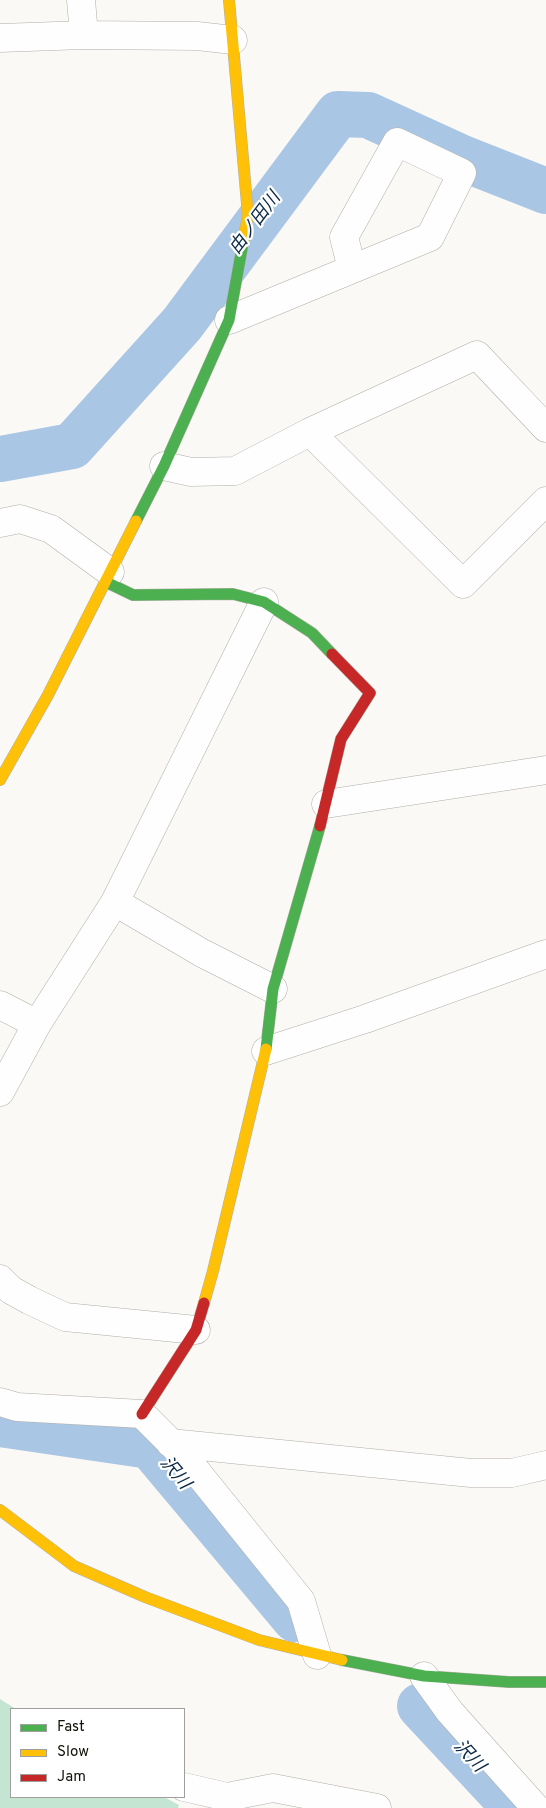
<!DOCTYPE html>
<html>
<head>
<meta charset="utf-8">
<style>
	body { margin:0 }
	#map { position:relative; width:546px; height:1808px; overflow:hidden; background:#fbf9f5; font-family:Overpass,sans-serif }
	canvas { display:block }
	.legend { position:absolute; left:10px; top:1708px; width:175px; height:90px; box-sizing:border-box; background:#fff; border:1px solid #a19f9d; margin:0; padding:6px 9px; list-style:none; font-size:15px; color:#130f09 }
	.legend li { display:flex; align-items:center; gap:10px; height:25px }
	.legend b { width:25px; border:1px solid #a19f9d }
</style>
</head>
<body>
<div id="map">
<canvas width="546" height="1808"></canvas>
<ul class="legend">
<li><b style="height:6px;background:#4caf50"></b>Fast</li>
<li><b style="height:6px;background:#ffc107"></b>Slow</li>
<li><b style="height:6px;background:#c62828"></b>Jam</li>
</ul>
</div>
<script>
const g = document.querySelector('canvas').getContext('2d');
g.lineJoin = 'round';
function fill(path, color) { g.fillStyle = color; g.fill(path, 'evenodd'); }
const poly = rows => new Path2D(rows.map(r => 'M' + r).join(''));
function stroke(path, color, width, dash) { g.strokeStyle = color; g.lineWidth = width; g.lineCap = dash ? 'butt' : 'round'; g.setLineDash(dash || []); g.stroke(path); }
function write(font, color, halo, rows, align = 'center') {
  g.font = font + ' Overpass,"Noto Sans JP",sans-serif'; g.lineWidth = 4.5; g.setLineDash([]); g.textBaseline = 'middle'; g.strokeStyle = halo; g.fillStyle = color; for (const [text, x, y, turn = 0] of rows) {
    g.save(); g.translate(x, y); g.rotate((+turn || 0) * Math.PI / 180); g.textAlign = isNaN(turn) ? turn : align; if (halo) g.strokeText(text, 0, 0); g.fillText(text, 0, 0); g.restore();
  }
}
fill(poly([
	[0,1699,16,1709,11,1709,11,1797,164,1797,179,1805,178,1808,0,1808]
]), '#c3e5d2');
stroke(poly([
	[0,459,72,446,182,324,338,114,368,115,462,158,546,191],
	[0,1424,150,1446,295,1619],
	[420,1706,515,1808]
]), '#a9c6e4', 46);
const street = poly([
	[81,0,84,35],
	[0,38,84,35,197,36,233,40],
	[229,320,430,237,462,173,397,142,344,237,352,269],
	[546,428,477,355,310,432,463,584,546,501],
	[164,466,191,472,235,471,310,432],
	[0,523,20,519,51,529,110,572],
	[326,804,546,770],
	[115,902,202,953,273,989],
	[0,1005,37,1024],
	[266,1051,365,1019,546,954],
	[0,1092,37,1024,115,902,264,602],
	[0,1279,11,1290,29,1300,65,1317,196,1330],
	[0,1402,17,1407,142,1414,185,1457,301,1601,317,1655],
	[170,1443,471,1473,512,1473,546,1465],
	[424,1676,450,1712,536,1808],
	[184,1787,227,1797,273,1788,377,1808]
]);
const fast = poly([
	[136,521,164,466,229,320,243,243],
	[106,582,133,595,233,594,264,602,312,633,332,654],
	[266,1049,273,989,320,826],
	[342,1660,424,1676,509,1682,546,1682]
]);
const slow = poly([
	[229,0,248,215,243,243],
	[0,780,48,695,136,521],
	[204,1303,213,1271,266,1049],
	[0,1510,74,1566,145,1597,259,1640,342,1660]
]);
const jam = poly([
	[320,826,341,739,370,693,332,654],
	[142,1414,196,1330,204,1303]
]);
stroke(street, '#b1aea9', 29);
stroke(fast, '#b1aea9', 12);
stroke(slow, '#b1aea9', 12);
stroke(jam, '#b1aea9', 12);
stroke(street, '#fefefe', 28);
stroke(fast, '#4caf50', 11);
stroke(slow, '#ffc107', 11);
stroke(jam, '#c62828', 11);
write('italic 18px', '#0b2a47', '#fff', [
	["由ノ田川",256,224,-53],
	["沢川",174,1474,50],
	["沢川",468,1757,47]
]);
</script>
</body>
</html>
